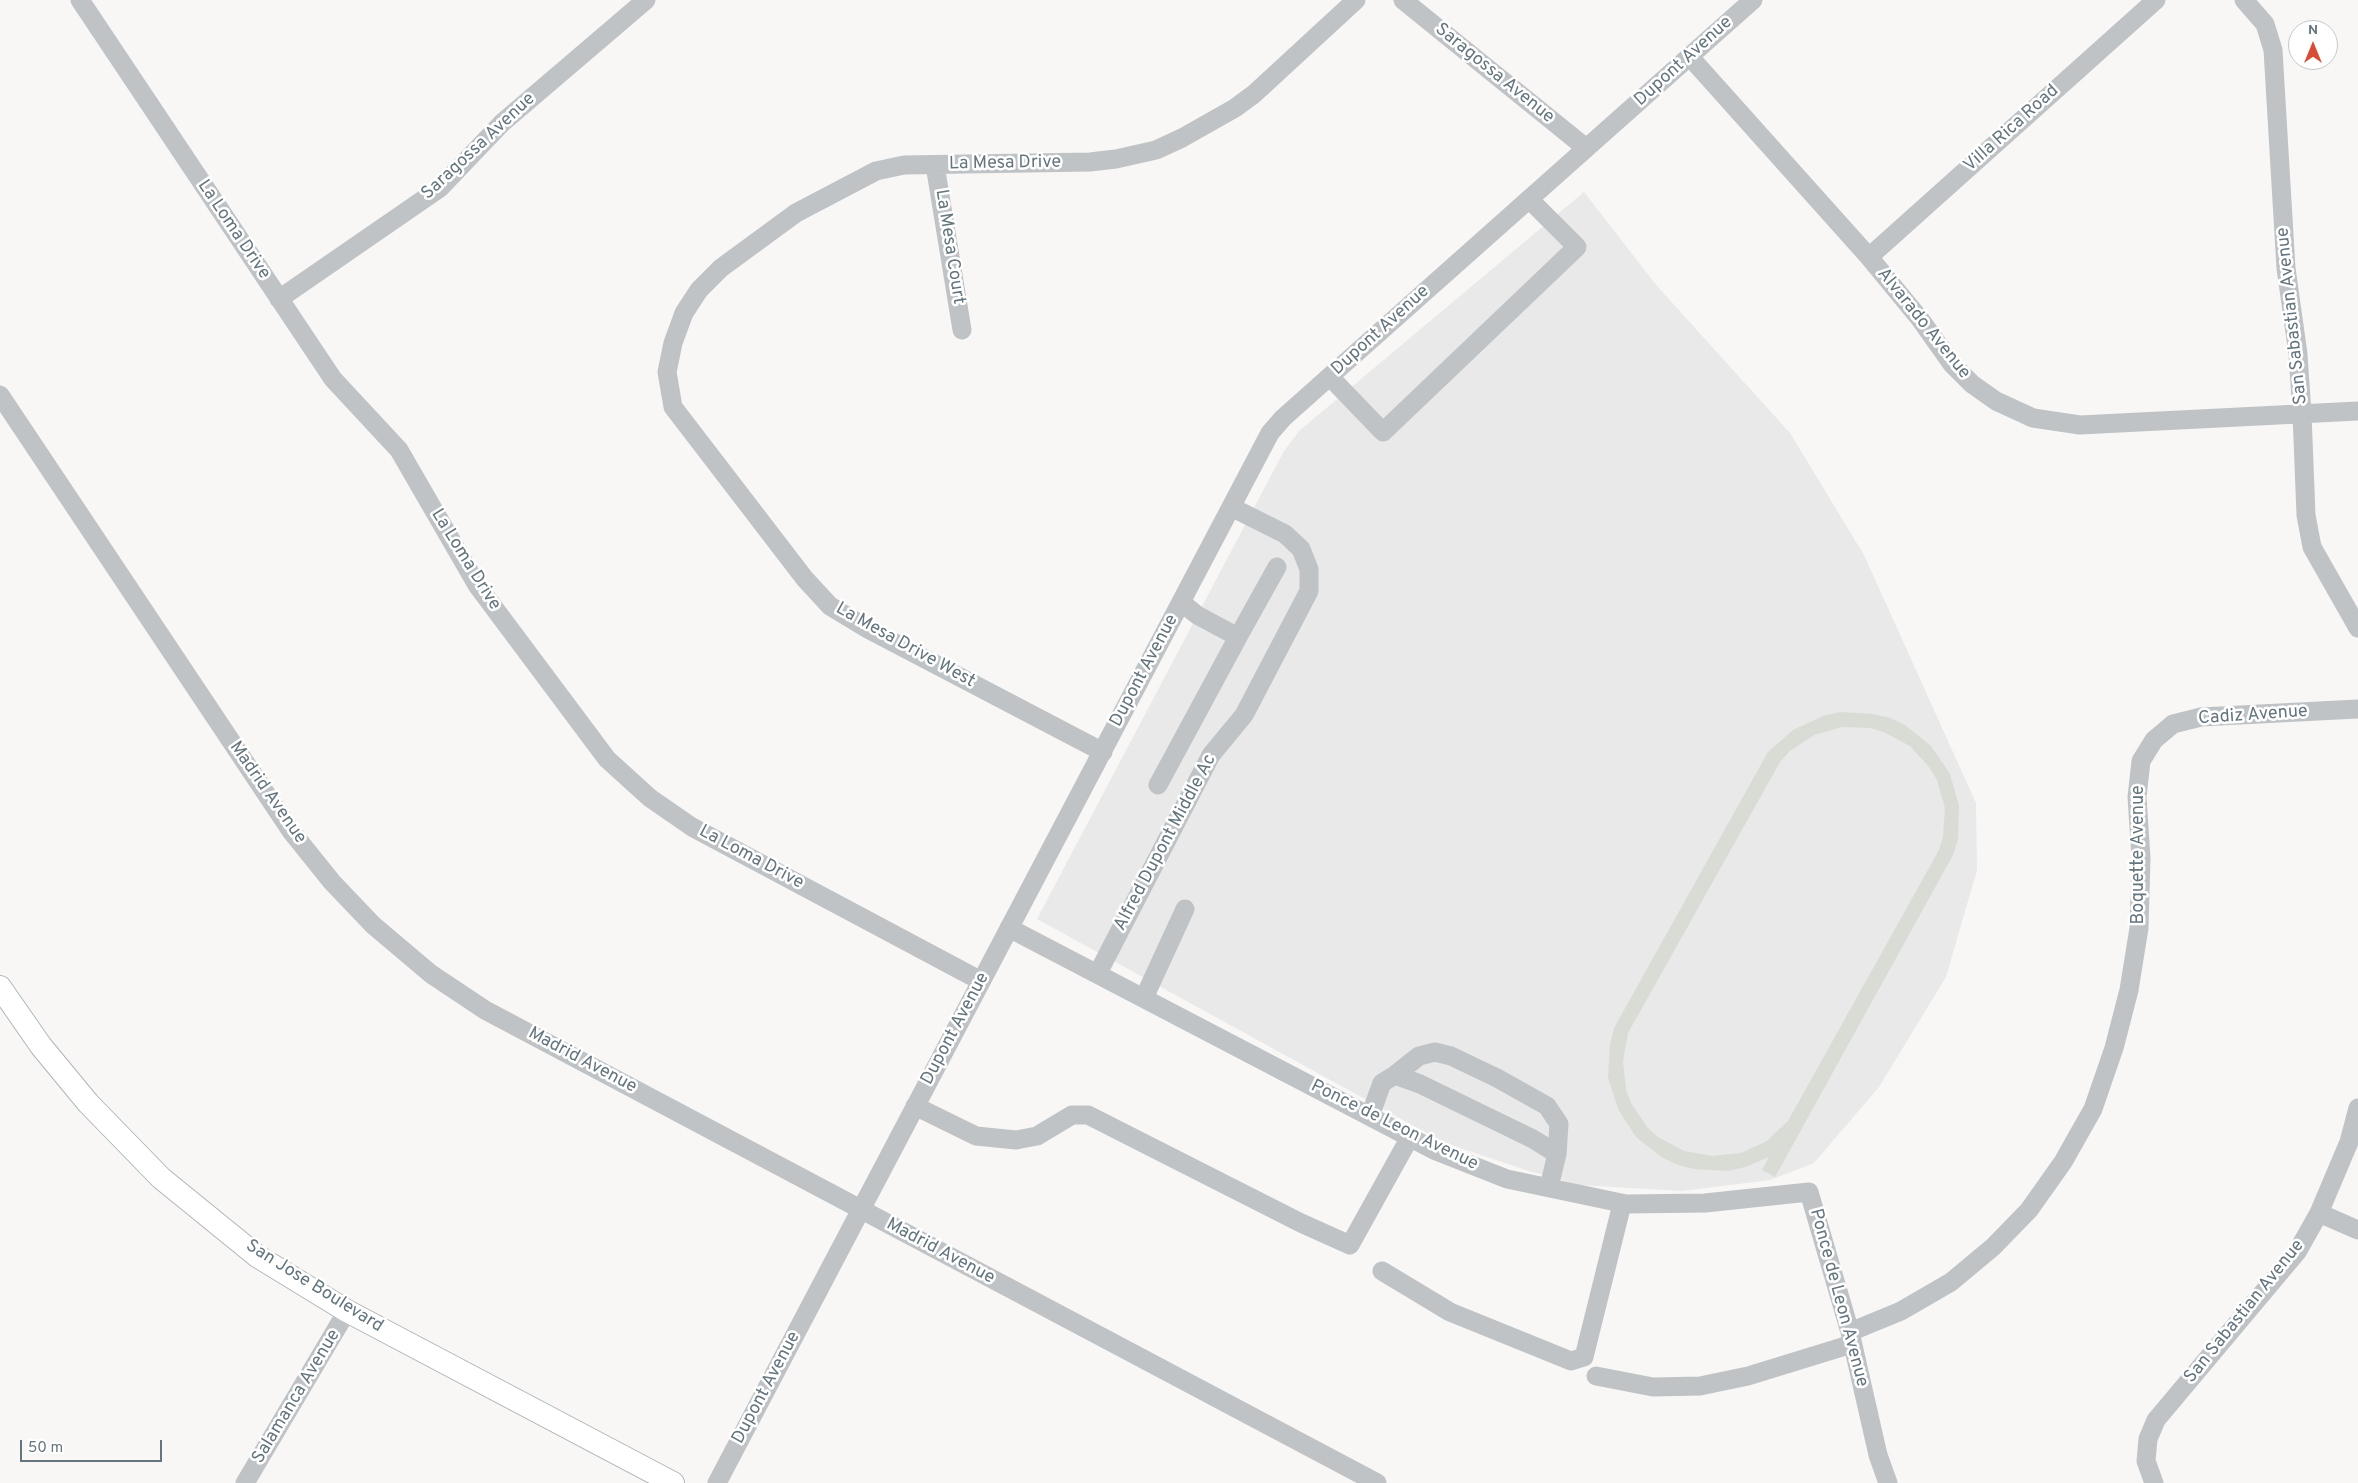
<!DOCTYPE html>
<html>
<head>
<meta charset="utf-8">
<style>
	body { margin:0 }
	#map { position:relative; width:2358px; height:1483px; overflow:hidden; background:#f8f7f5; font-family:Overpass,sans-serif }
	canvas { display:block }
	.north { position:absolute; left:2288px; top:20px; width:50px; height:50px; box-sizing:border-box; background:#fff; border:1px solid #c1c8cb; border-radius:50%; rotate:0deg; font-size:14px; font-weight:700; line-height:20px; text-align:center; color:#65757e }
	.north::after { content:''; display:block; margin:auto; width:18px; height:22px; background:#d84d35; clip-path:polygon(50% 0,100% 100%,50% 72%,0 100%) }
	.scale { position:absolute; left:20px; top:1440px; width:142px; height:22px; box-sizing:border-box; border:2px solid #65757e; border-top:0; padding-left:6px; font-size:15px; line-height:18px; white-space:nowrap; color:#65757e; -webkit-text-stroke:4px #fff; paint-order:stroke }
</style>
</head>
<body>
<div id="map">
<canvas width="2358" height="1483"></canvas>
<div class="north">N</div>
<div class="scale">50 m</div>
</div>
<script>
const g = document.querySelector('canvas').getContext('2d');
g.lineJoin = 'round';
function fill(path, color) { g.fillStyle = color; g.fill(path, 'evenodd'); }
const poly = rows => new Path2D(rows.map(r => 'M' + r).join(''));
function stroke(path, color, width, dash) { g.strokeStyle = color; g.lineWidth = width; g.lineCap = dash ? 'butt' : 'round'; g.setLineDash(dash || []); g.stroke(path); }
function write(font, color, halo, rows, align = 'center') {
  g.font = font + ' Overpass,sans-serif'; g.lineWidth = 5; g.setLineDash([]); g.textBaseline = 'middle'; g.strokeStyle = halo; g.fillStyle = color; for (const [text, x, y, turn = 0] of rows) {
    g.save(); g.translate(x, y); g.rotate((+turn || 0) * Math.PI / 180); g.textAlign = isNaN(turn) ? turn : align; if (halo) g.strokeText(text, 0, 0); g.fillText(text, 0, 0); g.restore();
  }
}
fill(poly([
	[1584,192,1657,286,1790,433,1864,555,1976,803,1977,870,1946,977,1879,1087,1814,1163,1770,1180,1682,1191,1579,1185,1529,1171,1445,1143,1037,919,1284,451,1299,431]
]), '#e8e9e8');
fill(poly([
	[1840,712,1873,714,1890,718,1905,725,1931,746,1950,774,1959,806,1958,839,1953,855,1775,1177,1762,1170,1769,1157,1745,1167,1728,1171,1694,1169,1678,1165,1663,1158,1636,1137,1618,1109,1608,1077,1610,1044,1614,1028,1768,752,1793,730,1823,716],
	[1842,727,1870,728,1884,732,1910,746,1929,767,1937,780,1945,808,1943,836,1939,850,1788,1121,1767,1141,1741,1153,1712,1156,1684,1151,1658,1137,1647,1127,1631,1103,1626,1090,1623,1061,1628,1033,1780,762,1790,751,1814,735]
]), '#d8dcd5');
const major = poly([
	[0,987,41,1046,88,1103,161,1178,257,1256,347,1311,673,1483]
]);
stroke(major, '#b0b6b9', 24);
stroke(poly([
	[80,0,333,379,399,450,477,585,607,759,650,798,692,827,981,981],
	[1403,0,1586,148],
	[2244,0,2265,24,2273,50,2286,268,2298,354,2302,414,2306,515,2312,547,2358,628],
	[1690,57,1869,257,1920,319,1952,364,1972,384,1996,401,2033,418,2080,425,2358,411],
	[935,165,962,330],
	[1869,257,2156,0],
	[279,299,440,188,502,123,646,0],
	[1330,377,1383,432,1577,247,1529,199],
	[0,395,291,831,332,882,373,925,431,974,485,1010,1377,1483],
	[1238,637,1277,567],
	[1103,752,868,629,830,606,805,579,673,407,667,372,673,343,684,313,699,290,721,268,796,213,876,171,904,165,1090,162,1116,159,1156,150,1182,138,1235,108,1254,94,1356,0],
	[1158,785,1238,637,1197,615,1181,602],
	[1009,928,1436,1151,1507,1179,1626,1204,1705,1203,1809,1192,1850,1332,1878,1455,1888,1483],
	[1098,973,1211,755,1244,715,1309,591,1309,569,1301,549,1285,534,1231,507],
	[1144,998,1185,909],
	[1395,1075,1419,1056,1435,1052,1451,1056,1497,1078,1547,1106,1559,1124,1557,1154],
	[915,1106,976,1136,1016,1140,1037,1136,1072,1115,1088,1115,1301,1223,1350,1245,1410,1137],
	[1370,1116,1382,1083,1395,1075,1420,1084,1533,1139,1557,1154,1549,1187],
	[2319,1213,2358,1230],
	[1382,1271,1450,1312,1571,1361,1584,1357,1622,1204],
	[1850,1332,1901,1311,1951,1282,1993,1247,2029,1210,2063,1162,2093,1109,2114,1048,2129,990,2139,928,2141,858,2137,797,2141,761,2154,740,2173,724,2201,717,2358,709],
	[1596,1376,1653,1387,1700,1386,1748,1376,1852,1344],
	[245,1483,347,1311],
	[717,1483,1270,433,1283,418,1753,0],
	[2154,1483,2146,1461,2148,1439,2156,1420,2297,1252,2319,1213,2349,1142,2358,1108]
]), '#bfc3c6', 19);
stroke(major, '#fff', 22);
write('18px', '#65757e', '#fff', [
	["Dupont Avenue",1684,62,-42],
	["Saragossa Avenue",1494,74,39],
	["Villa Rica Road",2012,129,-42],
	["Saragossa Avenue",479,147,-43],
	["La Mesa Drive",1005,164,-1],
	["La Loma Drive",233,230,56],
	["La Mesa Court",949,247,81],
	["San Sabastian Avenue",2293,316,-96],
	["Alvarado Avenue",1923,324,51],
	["Dupont Avenue",1381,331,-42],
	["La Loma Drive",465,560,58],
	["La Mesa Drive West",905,646,29],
	["Dupont Avenue",1145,671,-62],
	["Cadiz Avenue",2253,716,-4],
	["Madrid Avenue",267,793,55],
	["Alfred Dupont Middle Ac",1166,843,-62],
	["Boquette Avenue",2139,855,-90],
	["La Loma Drive",751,858,28],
	["Dupont Avenue",956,1029,-62],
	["Madrid Avenue",582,1061,28],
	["Ponce de Leon Avenue",1394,1126,26],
	["Madrid Avenue",940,1252,28],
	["San Jose Boulevard",314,1287,32],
	["Ponce de Leon Avenue",1838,1298,75],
	["San Sabastian Avenue",2245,1312,-51],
	["Dupont Avenue",767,1388,-62],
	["Salamanca Avenue",297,1397,-59]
]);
</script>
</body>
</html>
